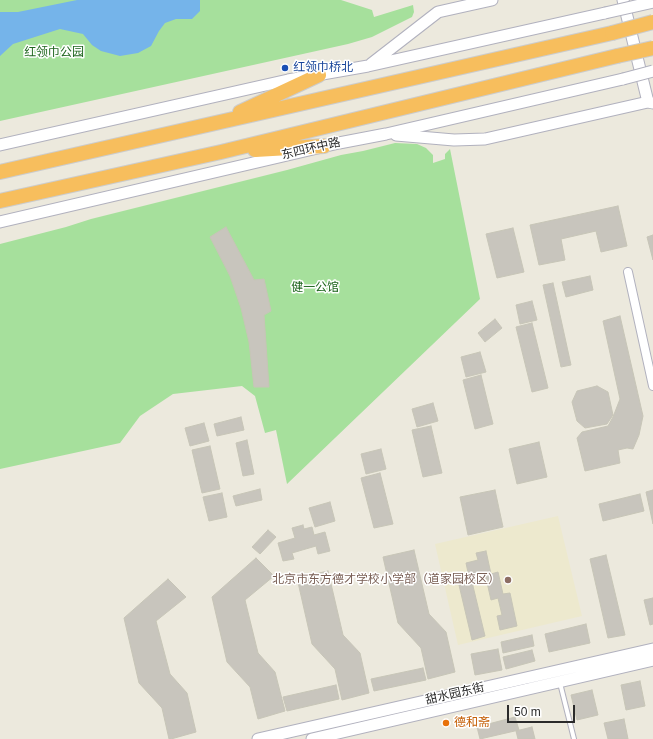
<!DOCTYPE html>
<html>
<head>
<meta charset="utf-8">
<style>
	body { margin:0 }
	#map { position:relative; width:653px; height:739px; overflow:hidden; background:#ece9dd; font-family:Arial,sans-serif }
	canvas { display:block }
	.scale { position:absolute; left:507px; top:705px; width:68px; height:18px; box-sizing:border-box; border:2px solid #2b2b2b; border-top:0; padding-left:5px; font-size:12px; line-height:14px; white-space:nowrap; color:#2b2b2b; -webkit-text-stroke:3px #fff; paint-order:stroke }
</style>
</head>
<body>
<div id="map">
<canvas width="653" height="739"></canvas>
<div class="scale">50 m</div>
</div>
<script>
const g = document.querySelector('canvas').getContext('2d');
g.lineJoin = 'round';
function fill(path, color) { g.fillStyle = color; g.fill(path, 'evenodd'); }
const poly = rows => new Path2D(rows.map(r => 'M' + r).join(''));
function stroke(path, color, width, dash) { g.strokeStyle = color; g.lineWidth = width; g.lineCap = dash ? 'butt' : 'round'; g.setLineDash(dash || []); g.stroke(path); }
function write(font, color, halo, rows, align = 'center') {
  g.font = font + ' Arial,"Noto Sans SC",sans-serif'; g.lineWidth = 3; g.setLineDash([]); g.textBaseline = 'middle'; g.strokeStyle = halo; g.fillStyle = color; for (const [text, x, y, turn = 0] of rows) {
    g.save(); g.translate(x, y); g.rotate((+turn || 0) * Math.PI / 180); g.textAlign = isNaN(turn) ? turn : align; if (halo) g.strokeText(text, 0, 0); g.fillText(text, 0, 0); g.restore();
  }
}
fill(poly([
	[558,516,582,616,458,645,435,544]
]), '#ede9ce');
fill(poly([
	[0,0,341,0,372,10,374,17,413,5,414,12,412,17,372,37,348,44,0,121],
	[395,143,417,144,426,148,433,155,433,163,445,159,445,154,450,149,480,299,287,484,276,430,265,433,255,396,242,386,173,394,140,416,120,443,0,469,0,244,66,227,91,219,287,170,341,155,363,151]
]), '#a6e09c');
fill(poly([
	[77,0,200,0,200,11,192,19,176,19,165,23,159,31,151,46,138,53,120,56,101,51,92,45,83,34,60,29,13,44,0,56,0,12,18,12]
]), '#75b4ea');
const building = poly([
	[618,206,627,246,601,252,596,231,561,239,565,260,539,265,530,225,618,206],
	[226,227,254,280,264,279,271,311,264,315,269,387,254,387,249,342,241,308,230,276,210,237,226,227],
	[513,228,524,272,497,278,486,234,513,228],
	[653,235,653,260,647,237,653,235],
	[590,276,593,290,566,297,562,282,590,276],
	[553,283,571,365,561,367,543,285,553,283],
	[532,301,537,320,520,324,516,305,532,301],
	[620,316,643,416,639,435,633,449,627,448,618,450,620,463,585,471,577,438,582,432,608,426,613,417,620,399,603,321,620,316],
	[495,319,502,328,485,342,478,333,495,319],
	[532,323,548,388,532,392,516,327,532,323],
	[480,352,486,372,466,377,461,357,480,352],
	[481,375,493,424,475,429,463,380,481,375],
	[597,386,608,392,613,415,607,424,585,428,577,421,572,402,577,391,597,386],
	[433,403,438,421,417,427,412,409,433,403],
	[241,417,244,430,217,436,214,424,241,417],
	[204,423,209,441,190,446,185,428,204,423],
	[431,426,442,473,423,477,412,430,431,426],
	[247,440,254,474,243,476,236,443,247,440],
	[539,442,547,477,517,484,509,449,539,442],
	[210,446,220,489,202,493,192,450,210,446],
	[381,449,386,469,366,474,361,454,381,449],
	[380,473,393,524,374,528,361,478,380,473],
	[260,489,262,500,236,506,233,496,260,489],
	[495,490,503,527,468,535,460,497,495,490],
	[653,490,653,524,646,492,653,490],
	[222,493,227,517,209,521,203,497,222,493],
	[640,494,644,511,603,521,599,504,640,494],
	[330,502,335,521,315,527,309,508,330,502],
	[303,525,304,529,312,527,314,535,325,532,330,551,318,554,316,546,292,553,294,559,283,561,278,543,295,538,292,528,303,525],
	[268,530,276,537,260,554,252,547,268,530],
	[414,550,429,614,446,632,455,672,428,679,421,648,398,623,383,557,414,550],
	[486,551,491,574,498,572,503,594,510,593,517,626,500,630,497,616,502,615,498,598,491,600,486,578,474,581,473,577,469,577,466,563,478,560,476,553,486,551],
	[606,555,625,635,608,638,590,559,606,555],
	[256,558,274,576,245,600,258,653,275,672,285,711,258,719,250,687,227,662,212,597,256,558],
	[328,571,343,635,360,653,369,693,342,700,335,669,312,644,297,578,328,571],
	[168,579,186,597,156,621,170,674,187,693,196,732,171,739,169,739,162,708,139,683,124,618,168,579],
	[472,582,485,636,472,640,459,585,472,582],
	[653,598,653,624,650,625,644,600,653,598],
	[586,624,590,643,549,652,545,634,586,624],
	[532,635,534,646,503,653,501,642,532,635],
	[498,649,502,670,475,675,471,654,498,649],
	[532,650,535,661,506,669,503,657,532,650],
	[423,668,426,680,374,691,371,679,423,668],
	[640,681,645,706,626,710,621,685,640,681],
	[336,685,339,699,287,711,283,697,336,685],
	[592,690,598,715,577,720,571,695,592,690],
	[515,717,519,730,480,739,477,727,515,717],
	[624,719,628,739,608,739,604,723,624,719],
	[532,727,535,739,518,739,516,731,532,727]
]);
fill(building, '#c8c5bd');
stroke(building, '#c7c5b7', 1);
const lane = poly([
	[560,683,574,739]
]);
const street = poly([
	[628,272,653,386]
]);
const secondary = poly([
	[623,0,648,102],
	[371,64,438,12,492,0],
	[396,135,454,140,485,139,648,102,653,103],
	[0,145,288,80,368,66,605,13],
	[0,222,339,143,386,134,623,79],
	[258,739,653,649],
	[312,739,653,660]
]);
const highway = poly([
	[240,112,319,75],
	[255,150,324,146],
	[0,172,612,33],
	[0,201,221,152,617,56]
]);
stroke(lane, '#b1b1be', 6);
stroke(street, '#b1b1be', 10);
stroke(secondary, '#b1b1be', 13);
stroke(highway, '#ccc', 16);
stroke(lane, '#fff', 4);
stroke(street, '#fff', 8);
stroke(secondary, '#fff', 11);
stroke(highway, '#f7be5d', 14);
const secondaryBridge = poly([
	[605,13,653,2],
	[623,79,653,71]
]);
const highwayBridge = poly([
	[612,33,653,22],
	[617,56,653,48]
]);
stroke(secondaryBridge, '#b1b1be', 13, []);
stroke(highwayBridge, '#ccc', 16, []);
stroke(secondaryBridge, '#fff', 11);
stroke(highwayBridge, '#f7be5d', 14);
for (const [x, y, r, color] of [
	[285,68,4,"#1a4fb4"],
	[508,580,4,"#8d6e63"],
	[446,723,4,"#e8710a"]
]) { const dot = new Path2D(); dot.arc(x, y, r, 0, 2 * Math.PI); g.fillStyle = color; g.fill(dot); stroke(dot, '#fff', 1.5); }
write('12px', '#1e651d', '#fff', [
	["红领巾公园",54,53],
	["健一公馆",315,288]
]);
write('12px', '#164399', '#fff', [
	["红领巾桥北",293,68]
], 'left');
write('12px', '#2b2b2b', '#fff', [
	["东四环中路",311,149,-13],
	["甜水园东街",455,694,-13]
]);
write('12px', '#785e54', '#fff', [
	["北京市东方德才学校小学部（道家园校区）",500,580]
], 'right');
write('12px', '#c56008', '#fff', [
	["德和斋",454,723]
], 'left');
</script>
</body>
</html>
